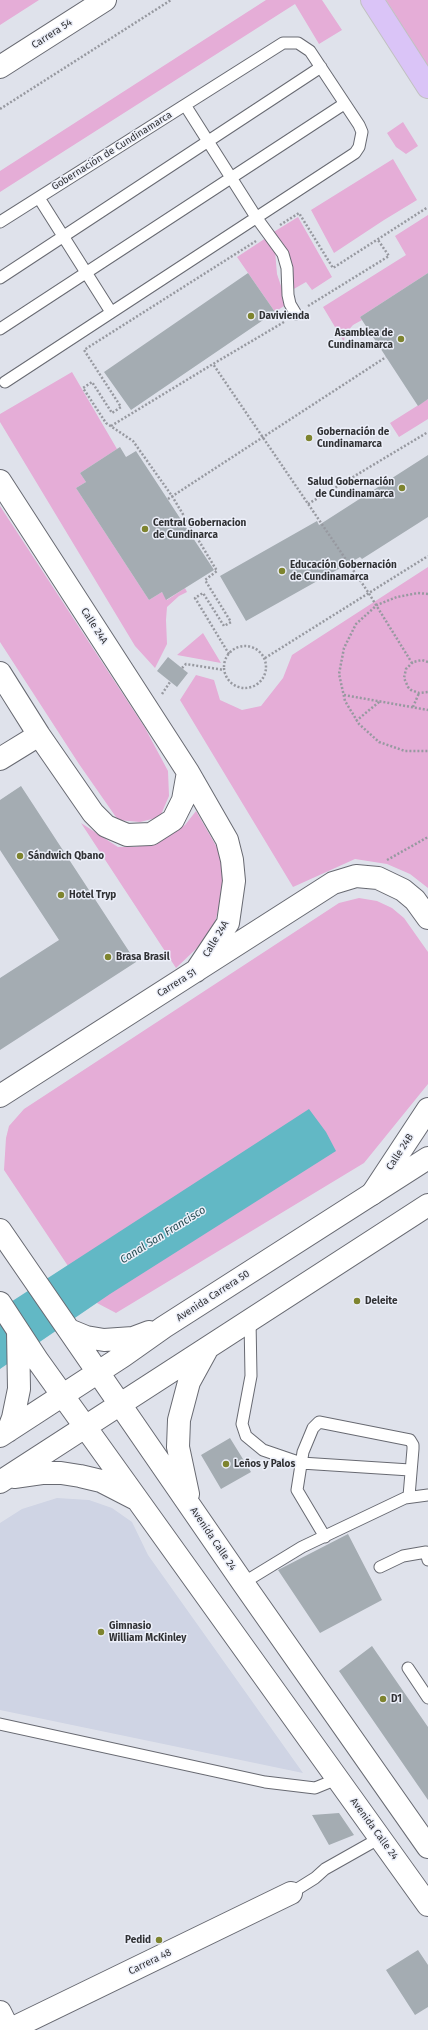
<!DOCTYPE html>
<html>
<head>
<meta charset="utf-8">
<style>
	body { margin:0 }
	canvas { display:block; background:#dfe2eb }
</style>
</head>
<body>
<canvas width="428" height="2030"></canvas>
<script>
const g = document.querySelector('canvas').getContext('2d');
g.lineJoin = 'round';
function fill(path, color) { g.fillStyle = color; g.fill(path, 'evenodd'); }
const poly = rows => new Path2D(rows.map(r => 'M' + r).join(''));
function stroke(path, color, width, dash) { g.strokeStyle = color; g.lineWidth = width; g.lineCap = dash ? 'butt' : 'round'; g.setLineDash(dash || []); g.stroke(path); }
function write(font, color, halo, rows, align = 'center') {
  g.font = font + ' "Fira Sans",sans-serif'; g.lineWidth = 3; g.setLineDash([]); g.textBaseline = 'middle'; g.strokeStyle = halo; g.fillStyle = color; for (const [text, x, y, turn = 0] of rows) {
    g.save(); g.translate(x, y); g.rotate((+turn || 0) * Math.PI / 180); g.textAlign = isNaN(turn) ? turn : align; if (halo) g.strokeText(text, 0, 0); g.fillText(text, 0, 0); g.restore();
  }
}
fill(poly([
	[57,1498,89,1500,112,1508,132,1522,148,1555,303,1773,0,1710,0,1523,22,1509]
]), '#cfd4e4');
fill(poly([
	[0,0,39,0,0,25],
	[266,0,322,0,342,30,319,44,295,4,0,192,0,171],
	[386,0,428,0,428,66,420,54],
	[403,122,418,146,406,154,396,147,387,133],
	[393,159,417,200,384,220,334,253,311,210],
	[428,215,428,273,360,317,362,320,353,325,345,334,344,342,323,307,406,255,395,236],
	[298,217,332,277,312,290,306,282,292,290,272,233],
	[266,238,275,251,277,274,287,304,275,312,237,257],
	[72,372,117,449,80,473,86,482,76,488,149,600,162,592,167,600,185,588,187,592,179,596,167,607,166,620,167,644,155,668,135,646,0,422,0,414],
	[428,399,428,419,399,437,390,423],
	[0,506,145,728,168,771,169,796,160,817,140,822,118,820,79,764,0,642],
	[428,567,428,888,410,874,387,864,355,859,293,887,180,700,196,675,214,680,220,700,242,710,261,706,283,678,292,655],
	[203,633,221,663,177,655],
	[196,811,219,851,223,875,221,899,214,926,196,949,176,968,81,823,118,847,134,847,152,844,165,838,185,825],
	[359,898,377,901,392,908,404,918,428,952,428,1084,364,1163,116,1313,97,1303,68,1266,4,1170,6,1138,9,1126,24,1109,339,903]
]), '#e5add7');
fill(poly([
	[309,1109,326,1132,336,1151,110,1294,0,1369,0,1309]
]), '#62b8c5');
fill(poly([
	[248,273,275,312,131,410,104,372],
	[428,273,428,399,418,406,360,317],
	[120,447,126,457,136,451,214,570,166,600,162,592,149,600,76,488,86,482,80,473],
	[428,455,428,517,362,559,360,557,246,621,220,576,317,521,319,525],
	[168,657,188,673,177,687,157,671],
	[21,786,136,962,0,1050,0,978,59,940,0,850,0,800],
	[230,1438,251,1472,221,1489,201,1455],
	[348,1534,382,1600,320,1633,278,1570],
	[372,1646,428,1727,428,1800,339,1671],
	[339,1813,354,1835,329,1845,312,1815],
	[418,1950,428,1965,428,2007,415,2015,386,1970]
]), '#a4acb2');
const service = poly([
	[185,105,256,217,283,254,287,268,288,295,290,304,296,314],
	[39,198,111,312],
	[0,222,283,43,298,43,310,51,359,125,362,132,359,147,355,153,5,382],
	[0,278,321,67],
	[0,329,344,104],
	[250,1320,251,1376,242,1424,246,1436,263,1450,301,1463,410,1470],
	[325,1537,297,1490,303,1452,313,1428,319,1422,410,1440,413,1445,413,1449,409,1496],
	[380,1567,403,1556,426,1552,428,1560],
	[243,1583,302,1547,405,1498,428,1495],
	[408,1668,428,1698],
	[0,1724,265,1782,315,1788,337,1779],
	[291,1893,315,1878,325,1869,380,1838]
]);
const minor = poly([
	[0,67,105,0],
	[0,481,188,772,227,840,232,860,234,881,228,923,196,971],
	[0,673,39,735,93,813,106,826,127,835,151,834,173,820,183,800,188,772],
	[0,759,39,735],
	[0,1096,333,883,356,876,378,878,403,890,415,900,428,918],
	[372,1194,428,1109],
	[0,2012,9,2030],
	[9,2030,291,1893]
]);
const secondary = poly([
	[0,1230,243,1583,428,1847],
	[0,1303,38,1361,428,1905],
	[69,1330,86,1337,104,1340,133,1338,149,1332],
	[8,1431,13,1418,19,1389,18,1331],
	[0,1436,123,1356,164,1327,428,1158],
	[14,1477,42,1473,61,1473,80,1476,101,1481,134,1498],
	[0,1482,428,1205],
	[188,1494,178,1447,179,1420,189,1382,206,1351]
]);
const primary = poly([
	[372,0,428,87]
]);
stroke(service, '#686a72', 13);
stroke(minor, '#686a72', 24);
stroke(secondary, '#686a72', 24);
stroke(primary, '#c1c1c2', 24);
stroke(poly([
	[0,109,171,0],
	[280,225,299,213,333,268,428,207],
	[308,306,389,256,378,240],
	[284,322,213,364,368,592,412,663],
	[111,426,213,364],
	[168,499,386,357],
	[308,504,428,432],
	[428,594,418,593,397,597,377,605,356,624,344,648,339,674,345,701,359,724,379,742,405,751,428,751],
	'224 667a21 21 0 1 1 42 0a21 21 0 1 1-42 0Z',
	[229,654,195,598,203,593,224,626,231,622,205,580,217,571,172,496,133,441,106,423,83,388,92,382,112,413,121,407,84,350,256,241],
	[265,658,428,556],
	[428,662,422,660,413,662,406,669,404,678,408,687,411,690,419,693,428,692],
	[182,668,186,664,224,670],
	[162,694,170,682],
	[344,695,428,710],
	[413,707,419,693],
	[356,721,379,702],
	[387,860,428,837]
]), '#9799a0', 2.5, [2, 2]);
stroke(service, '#fff', 11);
stroke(minor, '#fff', 22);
stroke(secondary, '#fff', 22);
stroke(primary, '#dac4f7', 22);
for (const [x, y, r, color] of [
	[251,316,4,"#7e842f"],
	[401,339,4,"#7e842f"],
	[309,438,4,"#7e842f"],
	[402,488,4,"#7e842f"],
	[145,529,4,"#7e842f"],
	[282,571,4,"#7e842f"],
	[20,856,4,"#7e842f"],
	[61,895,4,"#7e842f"],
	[108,957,4,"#7e842f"],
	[357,1301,4,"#7e842f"],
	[226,1464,4,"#7e842f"],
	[101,1632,4,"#7e842f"],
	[383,1699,4,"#7e842f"],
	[159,1940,4,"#7e842f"]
]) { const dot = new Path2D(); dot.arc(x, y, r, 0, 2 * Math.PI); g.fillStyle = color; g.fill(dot); stroke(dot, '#eceff9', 1.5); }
write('10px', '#303134', '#eceff9', [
	["Carrera 54",52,34,-33],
	["Gobernación de Cundinamarca",112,151,-32],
	["Calle 24A",94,626,57],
	["Calle 24A",216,939,-59],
	["Carrera 51",177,983,-32],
	["Calle 24B",400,1152,-57],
	["Avenida Carrera 50",213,1296,-33],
	["Avenida Calle 24",213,1539,56],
	["Avenida Calle 24",374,1829,54],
	["Carrera 48",150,1962,-26]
]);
write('bold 10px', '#303134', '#eceff9', [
	["Davivienda",259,316],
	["Asamblea de",393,333,"right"],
	["Cundinamarca",393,345,"right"],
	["Gobernación de",317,432],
	["Cundinamarca",317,444],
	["Salud Gobernación",394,482,"right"],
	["de Cundinamarca",394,494,"right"],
	["Central Gobernacion",153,523],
	["de Cundinarca",153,535],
	["Educación Gobernación",290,565],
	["de Cundinamarca",290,577],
	["Sándwich Qbano",28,856],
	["Hotel Tryp",69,895],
	["Brasa Brasil",116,957],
	["Deleite",365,1301],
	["Leños y Palos",234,1464],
	["Gimnasio",109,1626],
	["William McKinley",109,1638],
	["D1",391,1699],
	["Pedid",151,1940,"right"]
], 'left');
write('italic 11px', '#224a50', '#eceff9', [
	["Canal San Francisco",163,1235,-32]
]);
</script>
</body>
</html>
